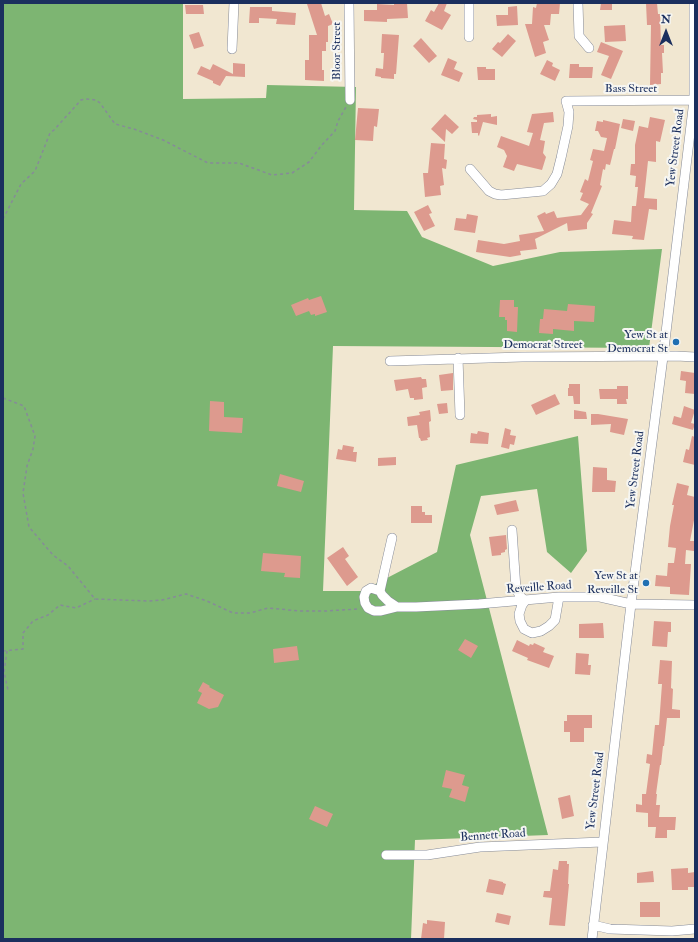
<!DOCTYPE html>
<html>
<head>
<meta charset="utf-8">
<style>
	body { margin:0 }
	#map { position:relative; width:698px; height:942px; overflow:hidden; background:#f1e7d1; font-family:"IM FELL Double Pica",serif }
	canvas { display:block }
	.frame { position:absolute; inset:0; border:4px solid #1b2f5e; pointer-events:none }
	.north { position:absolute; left:646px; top:12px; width:40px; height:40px; -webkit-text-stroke:3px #f6f6f2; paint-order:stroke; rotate:0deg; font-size:11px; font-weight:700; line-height:16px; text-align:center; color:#1b2f5e }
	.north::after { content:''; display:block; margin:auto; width:14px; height:18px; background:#1b2f5e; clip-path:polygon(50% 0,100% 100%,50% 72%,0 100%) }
</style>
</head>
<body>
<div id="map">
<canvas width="698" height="942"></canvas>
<div class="frame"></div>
<div class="north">N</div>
</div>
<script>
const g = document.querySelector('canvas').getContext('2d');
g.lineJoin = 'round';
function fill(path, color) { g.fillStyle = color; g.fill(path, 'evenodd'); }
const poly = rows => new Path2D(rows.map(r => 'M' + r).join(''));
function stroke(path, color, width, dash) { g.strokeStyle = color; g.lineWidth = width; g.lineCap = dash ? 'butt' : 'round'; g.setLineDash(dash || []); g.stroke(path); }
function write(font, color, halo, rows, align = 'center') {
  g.font = font + ' "IM FELL Double Pica",serif'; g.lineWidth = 4; g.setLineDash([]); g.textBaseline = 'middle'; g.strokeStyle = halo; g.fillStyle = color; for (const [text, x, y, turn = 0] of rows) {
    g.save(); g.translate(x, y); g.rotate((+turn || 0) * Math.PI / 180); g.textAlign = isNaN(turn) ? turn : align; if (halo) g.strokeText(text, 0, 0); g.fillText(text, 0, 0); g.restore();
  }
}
fill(poly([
	[3,3,183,3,183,99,266,98,267,85,356,87,354,210,407,211,422,237,493,266,560,252,662,249,649,348,333,346,323,591,362,591,437,552,456,465,578,436,587,551,571,573,547,552,537,489,481,496,470,535,548,835,415,840,411,939,3,939]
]), '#7db572');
fill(poly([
	[311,3,321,3,325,16,329,14,333,24,328,26,328,42,326,42,326,51,322,51,322,70,324,70,324,81,305,80,305,60,309,60,309,35,317,35,307,4],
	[407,3,408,18,387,19,387,22,364,21,364,10,377,10,377,4,394,5,394,4],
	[439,3,447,3,444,11,451,15,442,30,425,21,431,10,434,12],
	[537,3,560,3,559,14,551,14,550,25,544,25,549,40,543,42,546,53,535,57,525,24,532,24,533,7,536,8],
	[601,3,612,3,612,10,600,10],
	[646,3,657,3,658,14,660,14,661,45,664,45,664,53,662,53,663,73,661,73,661,84,650,85,651,25,647,25],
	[185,5,203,5,204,14,186,14],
	[517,6,518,25,497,26,496,15,508,15,508,7],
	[250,7,272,7,272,11,296,13,295,25,276,24,277,19,259,18,259,23,249,23],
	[625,25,626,41,605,42,604,26],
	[199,32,204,46,194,49,189,35],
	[382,34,399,35,396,74,394,74,394,79,381,78,381,77,375,76,376,68,383,69,384,53,381,53],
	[508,34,516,41,502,57,492,49,498,42,500,43],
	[421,38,437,56,429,63,413,46],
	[601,42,623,51,611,79,601,75,609,56,597,52],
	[448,58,457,62,454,69,463,73,459,82,441,75],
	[547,60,553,63,552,66,560,70,555,81,540,74],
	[233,63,245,64,245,77,226,76,220,86,213,83,213,81,197,74,201,66,210,70,213,64,233,74],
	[570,64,579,64,579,67,593,67,592,78,569,78],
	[477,67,486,67,486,69,495,69,495,80,478,80],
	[358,108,379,109,377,127,374,126,373,141,355,140],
	[553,112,554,122,544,123,540,140,545,141,543,153,546,157,542,170,517,164,514,171,503,167,507,156,504,150,497,147,501,136,529,146,533,133,527,132,532,114],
	[445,114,459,127,452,134,446,129,445,142,431,129],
	[491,114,491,117,497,116,497,125,483,122,479,136,478,135,478,133,472,133,471,122,477,122,477,120,473,119,474,117,477,117,477,115],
	[650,117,665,120,660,142,656,141,656,162,648,161,644,198,657,199,657,210,649,209,644,240,632,239,633,236,612,234,614,220,631,222,632,206,636,206,638,187,635,187,636,176,630,175,631,164,635,164,635,145,639,126,648,128],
	[623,119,635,121,633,131,621,128],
	[603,120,620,124,615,149,614,149,610,165,606,164,605,170,603,169,600,185,602,186,591,213,593,214,587,223,587,229,568,231,567,223,535,239,537,249,520,251,521,255,510,257,476,252,478,240,504,244,520,241,519,235,544,231,537,216,545,212,546,214,554,211,557,218,581,215,589,204,580,200,583,193,580,192,585,179,588,181,593,161,590,160,593,149,604,151,607,138,601,137,598,131,595,131,597,121,603,122],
	[431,143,445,144,444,159,447,160,446,169,442,168,444,185,440,186,441,195,425,197,423,173,428,173],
	[428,205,432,213,429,214,435,226,424,231,414,212],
	[467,214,478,216,475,233,454,230,456,218,466,219],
	[321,296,327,312,315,316,315,314,311,315,309,311,296,316,291,305,308,298,309,300],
	[500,300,514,300,514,307,518,307,517,332,507,331,507,320,505,320,505,317,499,317],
	[568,304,595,306,594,322,574,321,574,331,553,329,553,334,539,333,540,319,543,319,544,309,567,311],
	[681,371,695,373,695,394,685,393,686,381,680,380],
	[453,373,453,390,441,391,439,375],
	[421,377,422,379,426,379,427,387,422,388,423,399,414,400,414,398,410,398,408,389,396,391,394,380],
	[569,384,580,384,580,404,574,404,573,396,568,396,568,388,569,388],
	[617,386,628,386,628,399,626,399,627,404,617,404,617,399,600,399,599,389,617,389],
	[555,394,560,404,536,415,531,405],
	[210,401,224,402,224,417,243,418,242,433,209,431],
	[447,403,448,413,439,414,437,404],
	[684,406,695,410,691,423,695,424,693,430,672,424,674,416,681,418],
	[430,410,431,421,429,422,430,437,427,438,428,440,421,441,420,438,419,438,417,425,408,426,407,417,420,415,419,412],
	[574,410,586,412,587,419,574,419],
	[591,414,598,414,628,419,624,435,610,432,611,424,591,425],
	[505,428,511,430,510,435,516,436,514,445,510,444,509,449,501,447],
	[478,431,489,433,488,444,470,443,471,433,477,434],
	[692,436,695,437,695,465,683,462,686,449,689,450],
	[343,445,354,447,353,452,357,452,356,462,336,459,338,449,342,450],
	[396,457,396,465,378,466,378,458],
	[593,467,607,468,607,480,616,481,615,492,592,492],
	[280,474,304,481,301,492,277,486],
	[677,483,689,486,687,495,695,497,695,515,690,541,695,541,694,551,686,550,685,564,691,564,689,595,670,594,670,587,655,586,656,575,667,576,668,563,674,563,676,548,668,547,670,526,674,505,672,505],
	[516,500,519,511,497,515,494,505],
	[411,506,422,506,422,512,425,512,425,515,432,515,432,523,411,523],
	[506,535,507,549,505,550,505,552,501,553,501,555,492,556,489,537],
	[343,547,349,556,345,559,358,577,347,586,327,558],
	[263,553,301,556,300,578,284,577,285,573,261,571],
	[654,621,671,622,671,632,668,632,667,647,652,646],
	[603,623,604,638,579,638,579,624],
	[465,639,478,646,471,658,458,650],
	[517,640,529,646,530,644,533,645,534,643,545,648,543,652,554,656,549,668,527,660,528,658,512,651],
	[297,646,299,660,274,663,273,649],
	[576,653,589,654,588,665,591,665,590,675,575,674],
	[660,660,672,661,671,688,673,689,672,709,680,710,680,718,667,718,664,746,663,746,661,765,660,765,656,794,657,794,656,805,660,805,659,817,676,817,675,830,667,830,667,838,655,838,656,827,648,827,648,813,636,812,636,804,642,805,642,794,646,794,650,764,646,763,647,754,652,755,655,725,659,725,662,684,658,684],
	[203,682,210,686,209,687,224,695,218,707,209,709,197,703,202,693,198,691],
	[567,715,592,715,592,728,584,728,584,742,570,742,570,732,564,732,564,721,567,721],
	[446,770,465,775,462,785,469,787,465,802,449,797,452,789,442,787],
	[570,795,574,816,562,819,558,798],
	[315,806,333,814,327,827,309,819],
	[559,861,567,861,567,864,569,864,568,884,569,884,565,926,549,925,552,898,543,897,544,891,550,891,553,869,558,870],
	[688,868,688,873,695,872,695,887,688,887,688,890,672,890,671,869],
	[653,871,654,882,637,883,637,873],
	[489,879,503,882,503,883,506,884,503,895,486,892],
	[640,902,660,902,660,917,640,917],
	[497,913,511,916,509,925,495,922],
	[427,920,445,922,444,939,421,939,423,923,427,924]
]), '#dd9a8e');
const minor = poly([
	[349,3,350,100],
	[469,3,469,37],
	[578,3,579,36,589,48],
	[232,49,234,3],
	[470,169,489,191,495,194,501,195,543,191,551,184,557,174,561,158,568,126,569,112,566,101,695,100],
	[458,358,460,415],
	[390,361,522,357,676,356,695,357],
	[512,530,516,589,520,596,525,601,522,605,519,614,520,621,524,629,532,633,541,631,549,626,555,620,559,597],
	[392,538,380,591,382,595,388,601,397,607,416,607,479,604,559,597,600,597,631,604,695,605],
	[380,591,371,588,366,591,364,597,365,603,368,608,374,611,381,611,397,607],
	[386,855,427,855,480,847,602,842],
	[593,925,610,929,672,931,695,929],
	[592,939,631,604,663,357,694,100,694,3]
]);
stroke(minor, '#868b98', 10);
stroke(poly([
	[3,219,21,184,35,171,50,133,54,130,81,100,86,99,96,100,100,103,115,124,134,129,163,140,208,163,239,163,272,175,292,173,309,162,321,146,335,131,338,121,346,107],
	[3,398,24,406,35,436,33,449,27,466,23,493,29,527,53,555,68,566,95,599,148,601,162,600,186,594,207,601,233,613,250,613,268,608,300,611,326,611,358,609],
	[3,651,23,649,23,633,33,621,48,615,60,605,76,608,95,599],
	[7,651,4,672,8,690]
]), '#868b98', 1.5, [3, 3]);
stroke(minor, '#fff', 9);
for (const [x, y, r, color] of [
	[676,342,4,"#1f6fb2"],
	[646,583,4,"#1f6fb2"]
]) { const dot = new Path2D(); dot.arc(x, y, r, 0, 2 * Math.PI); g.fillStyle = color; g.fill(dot); stroke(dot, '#f6f6f2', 1.5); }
write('12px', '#1b2f5e', '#f6f6f2', [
	["Bloor Street",337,51,-90],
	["Bass Street",631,89],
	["Yew Street Road",676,148,-83],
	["Democrat Street",543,345],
	["Yew Street Road",636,470,-83],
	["Reveille Road",539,588,-4],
	["Yew Street Road",596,791,-83],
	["Bennett Road",493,836,-4]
]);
write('12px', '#1b2f5e', '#f6f6f2', [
	["Yew St at",668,335],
	["Democrat St",668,349],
	["Yew St at",638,576],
	["Reveille St",638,590]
], 'right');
</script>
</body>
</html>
